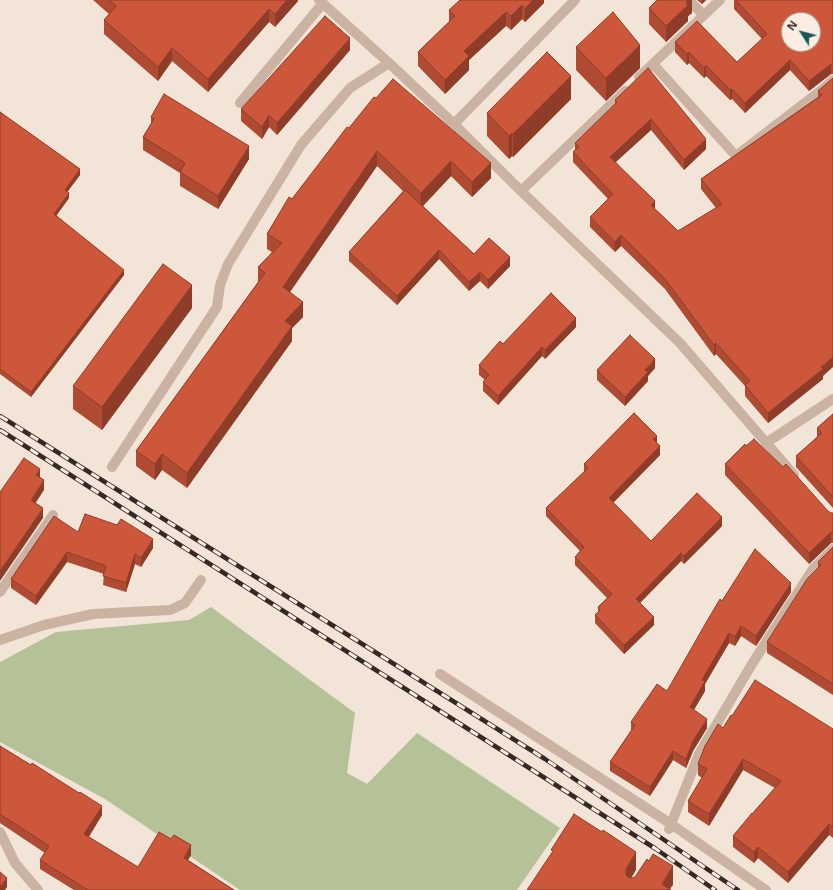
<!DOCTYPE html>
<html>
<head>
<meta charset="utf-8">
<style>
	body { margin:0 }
	#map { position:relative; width:833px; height:890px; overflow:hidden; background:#f2e4d7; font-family:"Noto Sans",sans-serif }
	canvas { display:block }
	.north { position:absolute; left:781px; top:12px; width:40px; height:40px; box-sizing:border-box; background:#faeee3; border:1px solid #ab9f97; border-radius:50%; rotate:306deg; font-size:11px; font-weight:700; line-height:16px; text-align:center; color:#352925 }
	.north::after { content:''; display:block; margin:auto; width:14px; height:18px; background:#195758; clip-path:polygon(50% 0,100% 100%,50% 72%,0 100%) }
</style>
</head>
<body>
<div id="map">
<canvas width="833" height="890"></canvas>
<div class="north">N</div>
</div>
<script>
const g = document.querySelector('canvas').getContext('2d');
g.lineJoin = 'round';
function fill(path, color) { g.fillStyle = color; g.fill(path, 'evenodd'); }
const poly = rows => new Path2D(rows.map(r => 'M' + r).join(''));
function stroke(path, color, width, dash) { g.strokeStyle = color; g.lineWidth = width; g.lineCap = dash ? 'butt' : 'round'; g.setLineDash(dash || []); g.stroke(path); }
fill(poly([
	[211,607,355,713,347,773,367,784,417,733,560,828,517,890,240,890,105,799,0,742,0,662,56,632,189,620]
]), '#b5c197');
stroke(poly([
	[319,0,389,63,454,124,521,191,680,343,794,475],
	[688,0,704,15],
	[653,64,736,156,823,89,833,80],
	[639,77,720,0],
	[240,103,323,3],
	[454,124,575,0],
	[521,191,625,91],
	[766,443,833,399],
	[112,467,217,307,220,285,228,264,301,145,350,88,389,63],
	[0,592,53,515],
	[0,640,44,625,93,614,170,610,185,603,201,580],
	[440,674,671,824,766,890],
	[669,829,699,754,752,664,813,569,833,549],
	[0,832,15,863,38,890]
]), '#cab3a3', 10);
const rail = poly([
	[0,416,545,759,738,890],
	[0,430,656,849,715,890]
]);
stroke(rail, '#352925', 4.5);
stroke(rail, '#faeee3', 3, [9]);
fill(poly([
	[93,0,298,0,298,1,275,27,269,22,208,92,172,61,158,81,104,34,104,20,109,14],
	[544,0,544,3,525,22,522,19,511,30,506,26,469,60,469,70,445,94,418,66,418,52,449,22,449,10],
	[692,0,692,13,688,16,688,21,666,42,649,24,649,8],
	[697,0,706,0,702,4],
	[734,0,833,0,833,74,831,74,809,91,790,70,745,113,732,99,730,100,706,76,704,78,689,63,687,65,675,52,675,42,737,62,762,39,734,9],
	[576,47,640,68,606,101,576,70],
	[350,50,277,135,269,127,262,139,241,121,241,109],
	[833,78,823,379,768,423,745,396,745,386,716,354,714,356,665,289,621,246,615,252,590,227,590,217,608,199,573,162,573,152,575,150,575,143,615,105,615,100,706,149,684,170,651,130,616,162,655,209,678,231,716,208,701,189,701,179,818,97,818,91],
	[374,97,491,178,472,197,451,176,423,206,474,254,510,266,488,289,480,281,469,291,439,259,397,305,349,261,349,252,403,191,377,166,290,292,303,317,292,328,292,341,187,488,162,470,155,480,136,466,136,451,258,282,258,267,272,252,267,249,267,234,292,199],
	[571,99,513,157,512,156,509,159,487,136,487,113],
	[0,112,80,175,67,192,69,198,56,215,124,275,31,397,0,374],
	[151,117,249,159,218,209,180,186,180,173,143,150,143,137,151,124],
	[192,308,102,430,73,409,73,386],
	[576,327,545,359,542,356,498,405,483,391,483,382,485,380,479,375,479,365,503,344],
	[655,368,648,376,648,381,625,406,597,380,597,370],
	[833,414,833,508,796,467,796,456,817,437,817,428],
	[657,443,660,455,613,503,651,541,722,526,684,564,681,561,640,603,654,625,624,654,595,623,595,615,598,612,598,607,607,598,575,565,575,557,580,551,546,516,546,508,584,472,584,464],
	[725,464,831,513,833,513,833,543,831,543,809,564,725,475],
	[78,532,153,548,141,567,135,564,126,592,103,585,104,574,67,562,36,605,11,588,11,579],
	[833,547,833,695,767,653,767,642,818,568,818,562],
	[791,592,756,646,741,636,735,646,729,643,705,684,705,691,694,710,707,728,693,751,686,768,673,760,650,796,610,771,610,762,631,731,631,722,667,691,722,601],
	[732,716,833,729,833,838,829,835,788,883,758,858,754,863,733,847,733,836,775,788,743,770,709,826,688,812,688,801,702,778,698,775,698,764],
	[0,746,102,815,89,837,138,867,191,855,188,860,234,890,74,890,40,869,40,860,45,853,0,823]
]), '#af4b33');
fill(poly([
	[287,0,298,0,298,1,275,27,275,14],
	[533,0,544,0,544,3,525,22,525,9],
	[688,0,692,0,692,13,688,16,688,21,666,42,666,26],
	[702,0,706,0,702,4],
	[522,5,522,19,511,30,511,16],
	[269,9,269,22,208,92,208,79],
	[506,12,506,26,469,60,469,70,445,94,445,80,464,51],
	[350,38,350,50,277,135,277,123],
	[640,45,640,68,606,101,606,78],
	[172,48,172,61,158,81,158,67],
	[689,52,689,63,687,65,687,54],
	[790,60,790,70,745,113,745,103],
	[831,64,831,74,809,91,809,81],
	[706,65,706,76,704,78,704,68],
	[571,76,571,99,513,157,513,134],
	[732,89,732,99,730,100,730,90],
	[269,115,269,127,262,139,262,127],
	[651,119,651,130,610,167,610,157],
	[512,133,512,156,509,159,509,136],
	[706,139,706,149,684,170,684,160],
	[249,146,249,159,218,209,218,196],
	[377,151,377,166,283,302,283,287],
	[451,161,451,176,421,208,421,193],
	[491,163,491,178,472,197,472,182],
	[80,169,80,175,65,195,65,190],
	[69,193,69,198,54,219,54,214],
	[655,201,655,212,651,205],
	[621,235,621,246,615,252,615,242],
	[439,250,439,259,397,305,397,296],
	[510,257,510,266,488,289,488,280],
	[124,270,124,275,31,397,31,392],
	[480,272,480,281,469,291,469,282],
	[192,285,192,308,102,430,102,407],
	[303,302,303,317,292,328,292,341,187,488,187,473,285,321],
	[576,318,576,327,545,359,545,350],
	[716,343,716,354,714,356,714,345],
	[542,347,542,356,498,405,498,396],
	[833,357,833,367,823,376,823,379,768,423,768,413],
	[655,359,655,368,648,376,648,381,625,406,625,397,645,370],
	[657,436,657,444,653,439],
	[660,446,660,455,609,507,609,498],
	[162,454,162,470,155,480,155,464],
	[40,469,40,479,36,475],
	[44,480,44,490,31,510,31,500],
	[43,508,43,518,0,581,0,571],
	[722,517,722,526,684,564,684,556],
	[831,532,831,543,809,564,809,553],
	[153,539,153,548,141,567,141,558],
	[67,552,67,562,36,605,36,596],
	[681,553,681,561,636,607,636,599],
	[135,554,135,564,126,592,126,583],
	[791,583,791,592,756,646,756,636],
	[654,617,654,625,624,654,624,645],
	[741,626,741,636,735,646,735,637],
	[729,633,729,643,705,684,705,691,690,716,690,707,702,680],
	[707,719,707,728,693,751,686,768,686,759,693,741],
	[673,751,673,760,650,796,650,787],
	[743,759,743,770,709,826,709,814],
	[102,806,102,815,84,843,84,834],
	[829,824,829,835,788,883,788,872],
	[191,845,191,855,184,867,184,858],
	[758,847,758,858,754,863,754,852],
	[636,852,636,870,626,887,626,869],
	[673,866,673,885,669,890,662,884],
	[7,878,7,887,5,890,0,890,0,887]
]), '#8f3d29');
const building = poly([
	[109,0,287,0,275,14,269,9,208,79,172,48,158,67,104,20,116,6,109,0],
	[460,0,533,0,525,9,522,5,511,16,506,12,464,51,469,56,445,80,418,52,455,16,449,10,460,0],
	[657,0,688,0,686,2,688,5,666,26,649,8,657,0],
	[736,0,833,0,833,64,831,64,809,81,790,60,745,103,732,89,730,90,706,65,704,68,689,52,687,54,675,42,697,21,737,62,767,34,736,0],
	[789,20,813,20,813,44,789,44,789,20],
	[613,12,640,45,606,78,576,47,613,12],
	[325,16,350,38,277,123,269,115,262,127,241,109,325,16],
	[547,52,571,76,513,134,512,133,509,136,487,113,547,52],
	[648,68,706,139,684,160,651,119,610,157,655,201,651,205,678,231,722,204,701,179,822,95,818,91,833,78,833,357,821,367,823,369,768,413,745,385,750,381,716,343,714,345,665,279,621,235,615,242,590,217,613,194,573,152,579,147,575,143,617,102,615,100,648,68],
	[393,79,491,163,472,182,451,161,421,193,377,151,283,287,303,302,285,321,292,326,187,473,162,454,155,464,136,451,265,273,258,267,282,243,267,234,289,197,292,199,347,127,349,128,374,97,376,98,393,79],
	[164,94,249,146,218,196,180,172,185,163,143,137,154,119,151,117,164,94],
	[0,112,80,169,65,190,69,193,54,214,124,270,31,392,0,369,0,112],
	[405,190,474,254,489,238,510,257,488,280,480,272,469,282,439,250,397,296,349,252,405,190],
	[163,264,192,285,102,407,73,386,163,264],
	[551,293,576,318,545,350,542,347,498,396,483,382,489,375,479,365,500,341,503,344,551,293],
	[630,335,655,359,645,370,648,372,625,397,597,370,630,335],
	[634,413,657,436,653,439,660,446,609,498,651,541,697,493,722,517,684,556,681,553,636,599,654,617,624,645,595,615,600,610,598,607,612,594,575,557,584,547,546,508,588,468,584,464,634,413],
	[833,414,833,497,796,456,822,433,817,428,833,414],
	[754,439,783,467,786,464,828,511,831,513,833,513,833,532,831,532,809,553,725,464,745,444,746,446,754,439],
	[24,458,40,469,36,475,44,480,31,500,43,508,0,571,0,492,24,458],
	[85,514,117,525,121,519,153,539,141,558,135,554,126,583,103,576,106,566,67,552,36,596,11,579,54,516,78,532,85,514],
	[833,547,833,684,767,642,807,579,821,565,818,562,833,547],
	[755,549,791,583,756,636,741,626,735,637,729,633,702,680,705,681,690,707,707,719,693,741,686,759,673,751,650,787,610,762,635,725,631,722,657,684,667,691,707,621,720,599,722,601,755,549],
	[755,680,833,729,833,827,829,824,788,872,758,847,754,852,733,836,752,813,752,814,781,781,743,759,709,814,688,801,707,769,698,764,705,746,718,724,723,728,731,715,732,716,755,680],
	[0,746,31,765,32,763,79,793,80,792,102,806,84,834,138,867,159,832,171,839,174,835,191,845,184,858,234,890,88,890,40,860,49,846,0,814,0,746],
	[574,814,602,832,603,830,636,852,626,869,626,875,628,877,632,878,635,877,647,859,649,861,653,854,673,866,662,884,671,890,527,890,553,851,551,850,574,814],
	[0,872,7,878,0,887,0,872]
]);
fill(building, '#cc573b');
stroke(building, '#8f3d29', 1);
</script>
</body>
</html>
